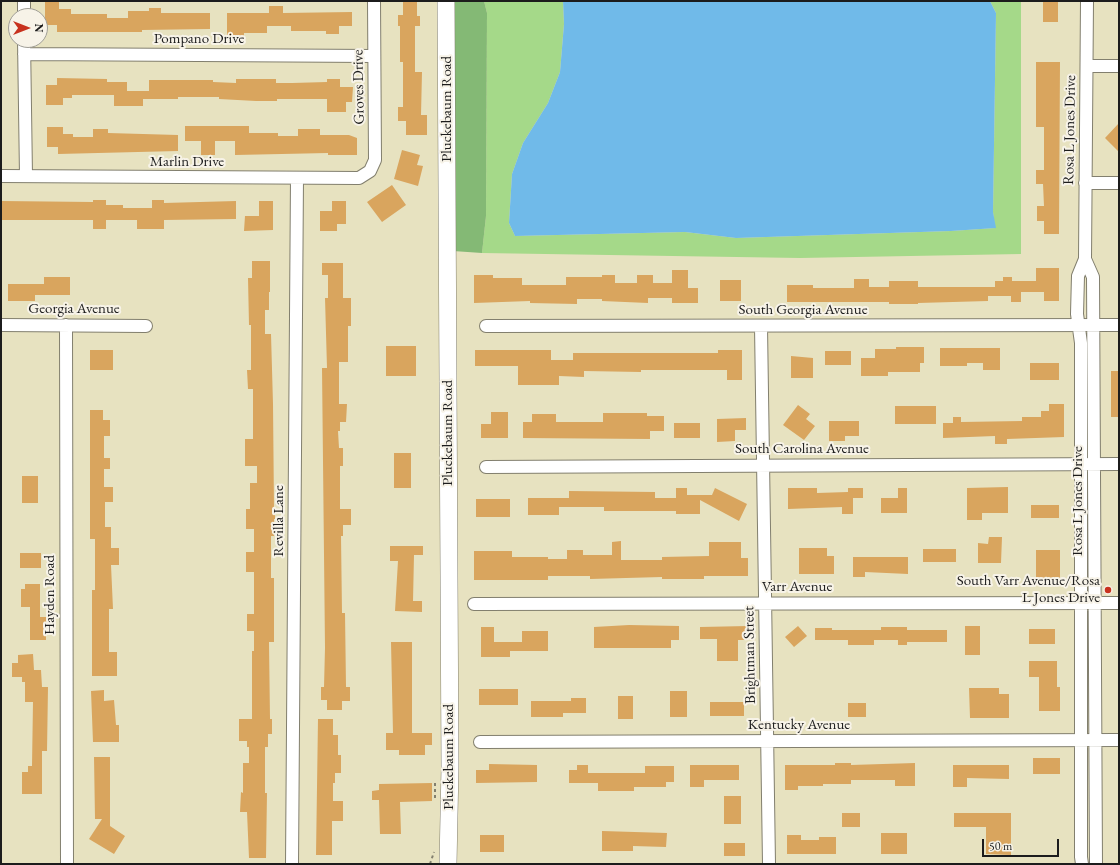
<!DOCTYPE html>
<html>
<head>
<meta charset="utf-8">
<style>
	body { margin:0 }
	#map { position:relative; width:1120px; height:865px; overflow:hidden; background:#e7e2c0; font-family:"EB Garamond",serif }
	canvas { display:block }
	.frame { position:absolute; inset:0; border:2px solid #1c1c1c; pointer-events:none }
	.north { position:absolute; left:8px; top:8px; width:40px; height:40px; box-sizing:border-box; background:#f7f3e8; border:1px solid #9f9d96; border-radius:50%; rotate:90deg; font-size:11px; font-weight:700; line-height:16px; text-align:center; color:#1c1c1c }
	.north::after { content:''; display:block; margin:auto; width:14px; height:18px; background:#c8321e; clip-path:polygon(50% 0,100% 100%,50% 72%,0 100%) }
	.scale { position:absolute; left:982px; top:839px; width:77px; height:18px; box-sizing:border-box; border:2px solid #1c1c1c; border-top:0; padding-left:5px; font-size:12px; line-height:14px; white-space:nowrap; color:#1c1c1c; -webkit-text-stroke:3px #f7f3e8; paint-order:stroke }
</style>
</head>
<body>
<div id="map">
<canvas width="1120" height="865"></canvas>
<div class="frame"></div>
<div class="north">N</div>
<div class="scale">50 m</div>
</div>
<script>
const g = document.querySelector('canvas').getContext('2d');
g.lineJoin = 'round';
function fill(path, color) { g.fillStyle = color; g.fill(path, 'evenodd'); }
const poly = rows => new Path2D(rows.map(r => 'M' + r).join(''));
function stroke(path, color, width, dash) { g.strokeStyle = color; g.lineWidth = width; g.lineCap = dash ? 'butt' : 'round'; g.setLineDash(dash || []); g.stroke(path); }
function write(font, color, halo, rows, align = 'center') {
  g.font = font + ' "EB Garamond",serif'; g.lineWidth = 4; g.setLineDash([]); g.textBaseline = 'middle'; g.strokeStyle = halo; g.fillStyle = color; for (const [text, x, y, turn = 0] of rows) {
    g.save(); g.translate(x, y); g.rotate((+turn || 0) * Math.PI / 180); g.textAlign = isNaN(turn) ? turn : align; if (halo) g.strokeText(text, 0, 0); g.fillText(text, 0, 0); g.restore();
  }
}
fill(poly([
	[484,1,563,1,564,24,560,72,548,103,523,143,512,174,509,223,515,236,685,232,736,238,951,231,995,228,993,212,996,13,990,1,1021,1,1021,254,800,258,482,253,486,216,487,13]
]), '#a5d989');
fill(poly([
	[452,1,484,1,487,13,486,216,482,253,453,251]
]), '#84b975');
fill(poly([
	[563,1,990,1,996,13,993,212,996,228,951,231,736,238,685,232,515,236,509,223,512,174,523,143,548,103,560,72,564,24]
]), '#70bae9');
fill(poly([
	[45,1,59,1,59,9,71,9,71,14,107,14,107,18,128,18,128,11,149,11,149,8,161,8,161,13,210,13,210,29,142,30,142,32,57,32,57,25,45,25],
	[403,1,417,1,417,16,420,16,420,26,415,26,415,72,422,72,421,115,427,115,427,135,406,135,406,121,398,121,398,107,403,107,403,62,400,62,400,26,398,26,398,15,403,15],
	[1043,1,1058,1,1058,22,1043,22],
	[269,6,283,6,283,13,352,12,352,26,339,26,339,34,326,34,326,31,291,31,291,26,267,26,267,33,244,33,244,36,227,36,227,13,269,13],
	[1036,62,1060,62,1059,234,1044,234,1044,221,1037,221,1037,206,1044,206,1043,184,1036,184,1036,170,1044,170,1044,127,1036,127],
	[57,78,107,79,107,82,127,82,127,91,149,91,149,80,213,80,213,82,236,83,236,79,276,79,276,83,292,83,327,82,327,79,340,79,340,87,353,87,352,102,346,102,346,112,327,112,327,99,277,99,277,101,256,101,219,99,219,97,178,97,178,99,143,99,143,106,114,106,114,95,72,95,72,98,63,98,63,105,46,105,46,85,57,85],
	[1119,123,1119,152,1105,138],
	[185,126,249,126,249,133,278,133,278,136,298,136,298,129,320,129,320,135,349,135,357,138,357,155,328,155,328,153,235,155,235,141,215,141,215,155,201,155,201,141,185,141],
	[47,127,63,127,63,134,73,134,73,137,93,137,93,129,108,129,108,133,178,135,178,151,58,154,58,147,47,147],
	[402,150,420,155,417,165,423,166,418,186,394,179],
	[392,185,406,205,382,222,367,202],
	[93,200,106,200,106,205,123,205,123,208,152,208,152,200,164,200,164,203,236,201,236,219,164,220,164,229,137,229,137,220,106,220,106,229,93,229,93,220,1,220,1,201,93,202],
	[259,201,273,201,273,230,244,231,245,216,259,216],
	[332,201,346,201,346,224,337,224,337,231,320,231,320,211,332,211],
	[252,261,270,261,270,292,269,292,269,310,265,310,265,334,271,334,273,404,274,509,275,509,275,519,274,519,274,536,271,536,271,578,274,578,274,642,269,642,270,719,272,719,272,734,268,734,268,747,265,747,265,793,267,793,266,858,249,858,247,812,240,812,241,792,243,793,243,763,249,763,249,747,247,747,247,741,239,741,239,719,252,719,252,651,254,651,254,631,247,631,247,614,254,614,254,572,246,572,246,552,254,552,254,529,246,529,246,509,250,509,250,483,257,483,257,466,245,466,245,439,253,439,253,389,248,389,247,370,251,370,251,325,249,325,248,278,252,278],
	[322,263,343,263,343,298,351,298,351,326,348,326,348,362,339,362,339,404,347,404,346,422,340,422,340,431,338,431,339,448,343,448,343,466,340,466,340,509,351,509,351,525,343,525,343,536,341,536,342,613,345,613,346,687,350,687,350,701,342,701,342,710,327,710,327,700,321,700,321,687,324,687,325,648,322,368,327,368,325,298,328,298,328,275,322,275],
	[1036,268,1059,268,1059,301,1044,301,1044,292,1021,292,1021,302,1011,302,1011,296,988,296,988,301,918,303,918,304,889,304,889,302,787,302,787,285,813,285,813,288,854,288,854,279,869,279,869,287,889,287,889,281,918,281,918,287,995,287,995,281,1003,281,1003,277,1012,277,1012,281,1036,281],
	[672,270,688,270,688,288,698,288,698,303,672,303,672,298,648,298,648,303,602,301,602,299,577,299,577,304,530,303,530,301,474,303,474,275,493,275,493,278,522,278,522,285,566,285,566,277,602,277,602,275,615,275,615,283,637,283,637,275,653,275,653,283,672,283],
	[44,277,70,277,70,295,35,295,35,301,8,301,8,284,44,284],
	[720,280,741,280,741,301,720,301],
	[386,346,416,346,416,376,386,376],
	[896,347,924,347,924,363,920,363,920,372,888,372,888,376,861,376,861,358,875,358,875,349,896,349],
	[940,348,1000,348,1000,370,983,370,983,363,967,363,967,366,940,366],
	[90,350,113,350,113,370,90,370],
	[475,350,551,350,551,360,573,360,573,353,718,353,718,350,742,350,742,380,727,380,727,370,641,370,641,372,584,371,584,377,559,376,559,385,518,385,518,366,475,366],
	[825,351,851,351,851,365,825,365],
	[791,356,813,358,813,378,791,378],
	[1030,363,1059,363,1059,380,1030,380],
	[1111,371,1119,371,1119,417,1111,417],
	[1049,404,1064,404,1064,437,1007,439,1007,444,995,444,995,436,943,438,943,423,953,423,953,417,961,417,961,422,1022,421,1022,417,1041,417,1041,411,1049,411],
	[798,405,810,414,806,419,815,426,804,440,783,425],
	[895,406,936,406,936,424,895,424],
	[90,410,103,410,103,420,110,420,110,436,104,436,104,458,110,458,110,469,104,469,104,487,113,487,113,502,105,502,105,527,111,527,111,548,119,548,119,565,111,565,113,609,109,609,109,652,117,652,117,676,92,676,92,590,95,590,95,539,90,539],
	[491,412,508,412,508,438,481,438,481,424,491,424],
	[603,413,647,413,647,416,664,416,664,431,650,431,650,439,523,438,523,422,532,422,532,414,556,414,556,422,603,422],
	[746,418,746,430,735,430,735,441,717,442,717,419],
	[829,421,859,421,859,436,845,436,845,441,829,441],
	[674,423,700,423,700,438,674,438],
	[394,453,411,453,411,488,394,488],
	[22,476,38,476,38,503,22,503],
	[1008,487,1008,513,982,513,982,520,967,520,967,488],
	[676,488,687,488,687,495,712,495,715,488,747,504,739,521,700,500,700,514,676,514,676,511,604,511,604,507,559,507,559,515,528,515,528,498,569,498,569,491,655,492,655,498,676,498],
	[788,488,817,488,817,493,848,492,848,488,863,488,863,498,853,498,853,514,842,514,842,507,788,509],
	[898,488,907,488,907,513,881,513,881,498,898,498],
	[476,499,510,499,510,517,476,517],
	[1031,505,1059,505,1059,518,1031,518],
	[989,537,1002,537,1001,563,978,563,978,543,988,544],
	[621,541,621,560,662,560,662,557,709,556,709,542,741,542,741,558,748,558,748,576,704,576,704,579,662,579,662,577,590,579,590,576,548,576,548,580,474,580,474,551,512,551,512,557,548,557,548,559,567,559,567,550,583,550,583,555,612,555,612,542],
	[390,546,423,546,423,555,414,555,413,601,422,601,422,612,395,611,398,561,390,561],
	[799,548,827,548,827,556,834,556,834,574,799,574],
	[923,549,956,549,956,562,923,562],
	[1036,550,1060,550,1060,580,1036,580],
	[20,553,41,553,41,568,20,568],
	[853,557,908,557,908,574,865,572,865,577,853,577],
	[25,584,40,584,40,617,46,617,46,640,30,640,30,607,21,607,21,589,25,589],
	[629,625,679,626,679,640,671,640,671,648,594,648,594,627],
	[748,626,748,640,738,640,738,661,717,661,717,639,700,639,700,627],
	[798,626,807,636,794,647,785,637],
	[965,626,980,626,980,655,965,655],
	[481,627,494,627,494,642,522,642,522,631,548,631,548,651,510,651,510,657,481,657],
	[881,627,907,627,907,630,947,630,947,642,907,642,907,645,898,645,898,640,874,640,874,645,848,645,848,640,815,640,815,628,832,628,832,630,881,630],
	[1029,629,1055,629,1055,644,1029,644],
	[391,642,412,642,412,733,432,733,432,745,425,745,425,755,399,755,399,750,386,750,386,733,393,733],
	[33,654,34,670,41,670,42,687,48,687,47,751,42,751,42,794,22,794,22,772,28,772,28,766,32,766,33,702,25,702,25,682,22,682,22,677,12,677,12,663,18,663,18,655],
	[1029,661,1057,661,1057,687,1060,687,1060,711,1039,711,1039,677,1029,677],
	[969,688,999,688,999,694,1009,694,1009,718,970,718],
	[479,689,518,689,518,705,479,705],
	[104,690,104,701,114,700,116,725,119,725,119,742,93,742,91,691],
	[670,691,687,691,687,717,670,717],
	[618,696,633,696,633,719,618,719],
	[571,698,586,698,586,713,563,713,563,717,531,717,531,701,571,701],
	[710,702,744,702,744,716,710,716],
	[848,703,866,703,866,717,848,717],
	[318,719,333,719,333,735,338,735,338,755,341,755,341,773,335,773,335,783,333,783,333,801,343,801,343,821,332,821,332,855,316,855],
	[94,757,110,757,110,826,125,836,114,854,89,839,102,819,95,819],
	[1033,758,1060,758,1060,774,1033,774],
	[835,763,851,763,851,765,915,763,915,786,895,786,895,780,851,780,851,784,823,784,823,786,798,786,798,790,785,790,785,765,835,765],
	[489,764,537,765,537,782,476,783,476,770,489,770],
	[577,765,588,765,588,773,645,773,645,766,674,766,674,782,666,782,666,787,634,787,634,791,598,791,598,783,569,783,569,770,577,770],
	[690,765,739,765,739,780,704,780,704,787,690,787],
	[953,765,1009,765,1009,779,967,778,967,787,953,787],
	[432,783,432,801,400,802,401,834,380,834,379,800,372,800,372,791,379,790,379,784],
	[724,796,741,796,741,824,724,824],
	[842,813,860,813,860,827,842,827],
	[954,813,1011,813,1011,855,986,854,986,827,954,827],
	[602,831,667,833,666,847,633,846,633,851,602,851],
	[881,833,907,833,907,854,881,854],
	[480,835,504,835,504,852,480,852],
	[787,835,801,835,801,840,819,840,819,837,836,837,836,854,787,854],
	[724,843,745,843,745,856,724,856]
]), '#d9a55e');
const street = poly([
	[24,16,24,1],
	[24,40,26,176],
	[24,54,374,56],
	[1088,66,1119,66],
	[1,176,359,178,370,171,375,160,374,1],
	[1085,183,1119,183],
	[1085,259,1093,277,1096,864],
	[1,325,146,326],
	[66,325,67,864],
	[486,326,1119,325],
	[761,326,769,864],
	[486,467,1119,464],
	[474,604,1119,603],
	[480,742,1119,740],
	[292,864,297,178],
	[1082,864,1081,857,1081,343,1077,314,1078,276,1085,259,1087,1]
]);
const secondary = poly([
	[446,1,450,767,448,864]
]);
stroke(street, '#827f6e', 14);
stroke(secondary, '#827f6e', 18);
stroke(poly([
	[435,798,435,781],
	[430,864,434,852]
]), '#827f6e', 2, [3, 3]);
stroke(street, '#fff', 12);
stroke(secondary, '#fff', 17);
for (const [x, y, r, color] of [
	[1108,590,4,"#c8321e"]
]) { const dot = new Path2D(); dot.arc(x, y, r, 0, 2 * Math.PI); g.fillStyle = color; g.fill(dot); stroke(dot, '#f7f3e8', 1.5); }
write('15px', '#1c1c1c', '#f7f3e8', [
	["Pompano Drive",199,39],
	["Groves Drive",359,87,-91],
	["Pluckebaum Road",447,109,-90],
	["Rosa L Jones Drive",1070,130,-89],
	["Marlin Drive",187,162],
	["Georgia Avenue",74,309],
	["South Georgia Avenue",803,310],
	["Pluckebaum Road",448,433,-90],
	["South Carolina Avenue",802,449],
	["Rosa L Jones Drive",1078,501,-90],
	["Revilla Lane",279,521,-90],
	["Varr Avenue",797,587],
	["Hayden Road",50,595,-90],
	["Brightman Street",750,655,-91],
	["Kentucky Avenue",799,725],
	["Pluckebaum Road",449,757,-90]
]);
write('15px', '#1c1c1c', '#f7f3e8', [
	["South Varr Avenue/Rosa",1100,581],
	["L Jones Drive",1100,598]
], 'right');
</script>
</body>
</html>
